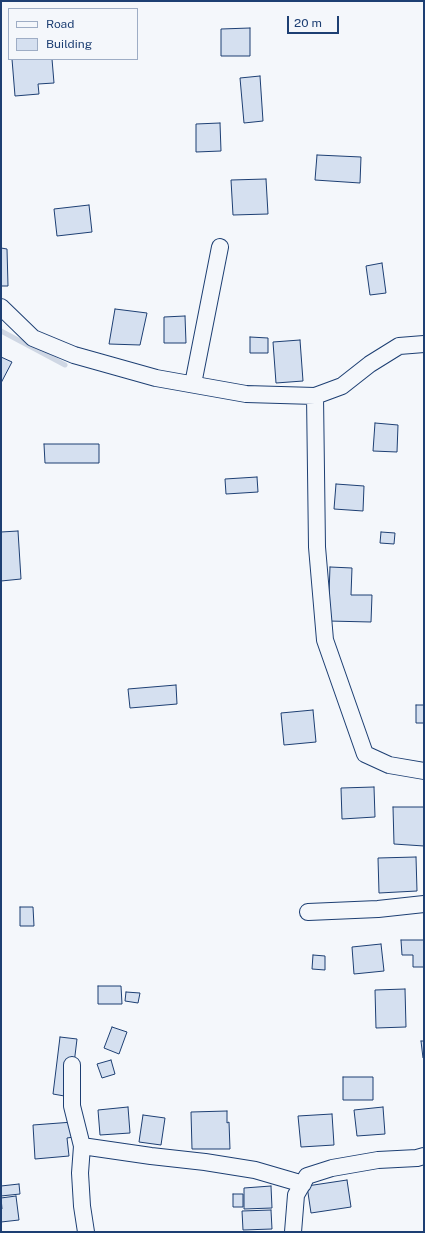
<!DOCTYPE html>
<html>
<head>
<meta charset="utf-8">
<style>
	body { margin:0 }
	#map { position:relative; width:425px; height:1233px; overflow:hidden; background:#f4f7fb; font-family:"Public Sans",sans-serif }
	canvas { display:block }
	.frame { position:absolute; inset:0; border:2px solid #1d3f73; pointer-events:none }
	.legend { position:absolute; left:8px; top:8px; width:130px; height:52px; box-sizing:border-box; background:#f4f7fb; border:1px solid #9eadc5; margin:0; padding:5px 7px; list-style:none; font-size:12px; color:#1d3f73 }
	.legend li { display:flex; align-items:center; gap:8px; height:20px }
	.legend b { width:20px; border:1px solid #9eadc5 }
	.scale { position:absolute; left:287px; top:16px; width:52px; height:18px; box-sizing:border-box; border:2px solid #1d3f73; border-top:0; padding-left:5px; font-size:12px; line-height:14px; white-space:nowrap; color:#1d3f73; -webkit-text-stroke:3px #f4f7fb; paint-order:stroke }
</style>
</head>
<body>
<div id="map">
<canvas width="425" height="1233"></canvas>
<div class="frame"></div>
<ul class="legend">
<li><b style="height:5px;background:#f4f7fb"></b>Road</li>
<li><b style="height:11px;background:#d5e0f0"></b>Building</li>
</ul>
<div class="scale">20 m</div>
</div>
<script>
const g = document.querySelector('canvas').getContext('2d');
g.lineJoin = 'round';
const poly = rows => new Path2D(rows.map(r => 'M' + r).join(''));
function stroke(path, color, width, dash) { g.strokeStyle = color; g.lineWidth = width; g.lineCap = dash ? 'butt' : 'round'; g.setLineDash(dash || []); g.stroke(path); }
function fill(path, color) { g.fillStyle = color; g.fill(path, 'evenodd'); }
stroke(poly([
	[1,331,65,365]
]), '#cfd7e4', 5);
const building = poly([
	[250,28,250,56,221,56,221,29,250,28],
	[12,59,52,59,54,83,38,84,39,94,15,96,12,59],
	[260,76,263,121,244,123,240,78,260,76],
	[220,123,221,151,196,152,196,124,220,123],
	[317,155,361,157,360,183,315,180,317,155],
	[266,179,268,214,233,215,231,180,266,179],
	[89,205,92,232,57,236,54,209,89,205],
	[1,248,7,249,8,286,1,286,1,248],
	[382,263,386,293,370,295,366,266,382,263],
	[115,309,147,313,140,345,109,344,115,309],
	[185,316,186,343,164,343,164,317,185,316],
	[250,337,268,338,268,353,250,353,250,337],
	[300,340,303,381,276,383,273,342,300,340],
	[1,357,12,362,1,383,1,357],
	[375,423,398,425,397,452,373,451,375,423],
	[44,444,99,444,99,463,45,463,44,444],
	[257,477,258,492,226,494,225,479,257,477],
	[336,484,364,486,363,511,334,509,336,484],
	[18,531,21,579,1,581,1,532,18,531],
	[381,532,395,533,394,544,380,543,381,532],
	[330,567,352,568,351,595,372,595,371,622,328,621,330,567],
	[176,685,177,704,130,708,128,689,176,685],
	[416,705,424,705,424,723,416,723,416,705],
	[313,710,316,742,284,745,281,713,313,710],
	[374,787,375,817,342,819,341,788,374,787],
	[393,807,424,807,424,846,394,844,393,807],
	[416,857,417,891,379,893,378,858,416,857],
	[20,907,33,907,34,926,20,926,20,907],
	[401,940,424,940,424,967,413,967,413,955,402,955,401,940],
	[381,944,384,971,354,974,352,947,381,944],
	[313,955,325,956,325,970,312,969,313,955],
	[98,986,121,986,122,1004,98,1004,98,986],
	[405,989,406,1027,376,1028,375,990,405,989],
	[126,992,140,993,138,1003,125,1001,126,992],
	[112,1027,127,1032,119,1054,104,1048,112,1027],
	[60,1037,77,1039,70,1097,53,1094,60,1037],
	[421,1041,424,1041,424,1058,423,1058,421,1041],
	[111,1060,115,1074,102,1078,97,1064,111,1060],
	[343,1077,373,1077,373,1100,343,1100,343,1077],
	[128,1107,130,1133,100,1135,98,1110,128,1107],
	[383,1107,385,1134,357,1136,354,1110,383,1107],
	[227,1111,227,1123,229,1122,230,1149,192,1149,191,1112,227,1111],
	[332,1114,334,1145,301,1147,298,1116,332,1114],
	[143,1115,165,1118,161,1145,139,1142,143,1115],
	[73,1122,74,1137,67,1138,69,1156,35,1159,33,1125,73,1122],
	[347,1180,351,1207,311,1213,307,1186,347,1180],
	[19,1184,20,1194,1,1196,1,1186,19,1184],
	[271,1186,272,1208,244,1209,244,1188,271,1186],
	[233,1194,243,1194,243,1207,233,1207,233,1194],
	[16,1196,19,1220,1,1222,1,1209,2,1209,1,1198,16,1196],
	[271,1210,272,1229,243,1230,242,1211,271,1210]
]);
fill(building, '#d5e0f0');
stroke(building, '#1d3f73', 1);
const minor = poly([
	[1,307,33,338,74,355,156,378,246,394,315,396,317,547,325,640,365,754,389,765,424,771],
	[193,384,220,247],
	[315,396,342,386,370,364,399,346,424,344],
	[308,912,378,909,424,904],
	[72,1065,72,1106,82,1146,151,1156,205,1162,255,1170,303,1184],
	[82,1146,80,1173,82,1206,86,1232],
	[293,1232,296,1195,307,1176,332,1168,378,1160,417,1158,424,1156]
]);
stroke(minor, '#1d3f73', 18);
stroke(minor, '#f4f7fb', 16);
</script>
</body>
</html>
